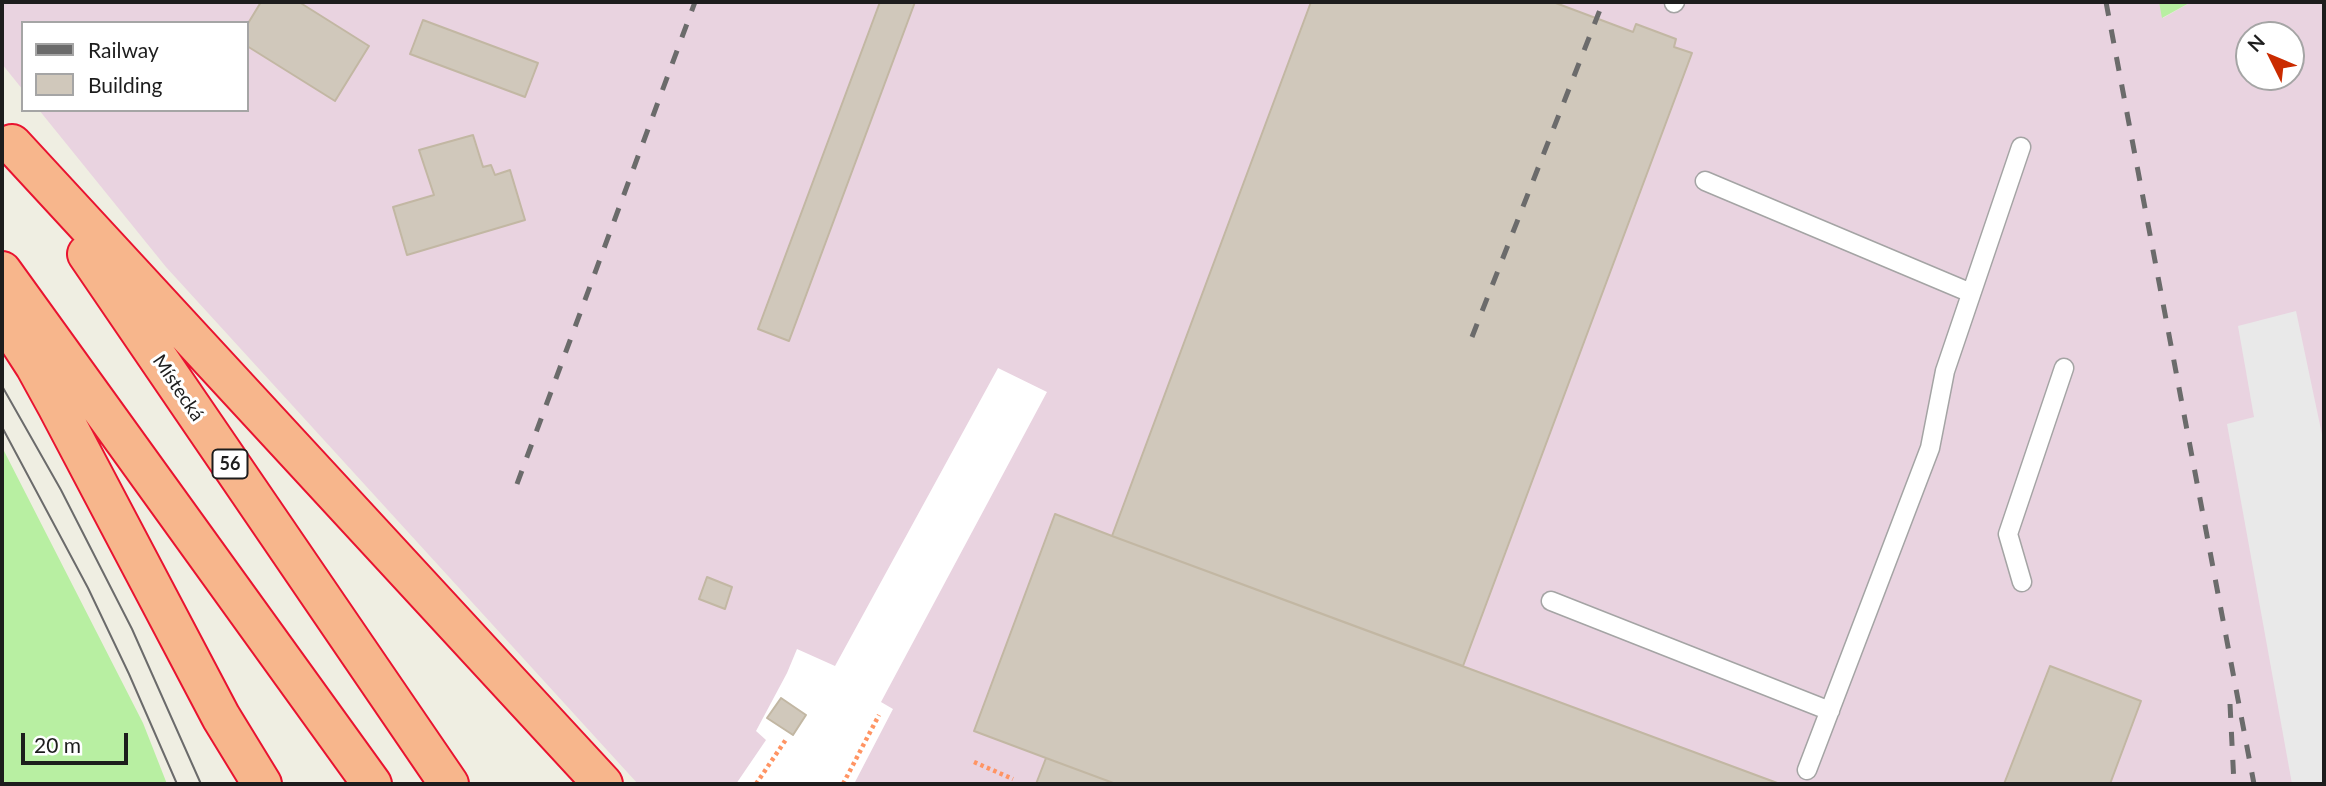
<!DOCTYPE html>
<html>
<head>
<meta charset="utf-8">
<style>
	body { margin:0 }
	#map { position:relative; width:2326px; height:786px; overflow:hidden; background:#efeee2; font-family:Lato,sans-serif }
	canvas { display:block }
	.frame { position:absolute; inset:0; border:4px solid #1d1d1d; pointer-events:none }
	.legend { position:absolute; left:21px; top:21px; width:228px; height:91px; box-sizing:border-box; background:#fff; border:2px solid #a5a5a5; margin:0; padding:9px 12px; list-style:none; font-size:21px; color:#1d1d1d }
	.legend li { display:flex; align-items:center; gap:14px; height:35px }
	.legend b { width:35px; border:2px solid #a5a5a5 }
	.north { position:absolute; left:2235px; top:21px; width:70px; height:70px; box-sizing:border-box; background:#fff; border:2px solid #a5a5a5; border-radius:50%; rotate:313deg; font-size:19px; font-weight:700; line-height:28px; text-align:center; color:#1d1d1d }
	.north::after { content:''; display:block; margin:auto; width:24px; height:32px; background:#ca2b00; clip-path:polygon(50% 0,100% 100%,50% 72%,0 100%) }
	.scale { position:absolute; left:21px; top:733px; width:107px; height:32px; box-sizing:border-box; border:4px solid #1d1d1d; border-top:0; padding-left:9px; font-size:21px; line-height:24px; white-space:nowrap; color:#1d1d1d; -webkit-text-stroke:5px #fff; paint-order:stroke }
</style>
</head>
<body>
<div id="map">
<canvas width="2326" height="786"></canvas>
<div class="frame"></div>
<ul class="legend">
<li><b style="height:9px;background:#6b6b6b"></b>Railway</li>
<li><b style="height:19px;background:#d0c8bb"></b>Building</li>
</ul>
<div class="north">N</div>
<div class="scale">20 m</div>
</div>
<script>
const g = document.querySelector('canvas').getContext('2d');
g.lineJoin = 'round';
function fill(path, color) { g.fillStyle = color; g.fill(path, 'evenodd'); }
const poly = rows => new Path2D(rows.map(r => 'M' + r).join(''));
function stroke(path, color, width, dash) { g.strokeStyle = color; g.lineWidth = width; g.lineCap = dash ? 'butt' : 'round'; g.setLineDash(dash || []); g.stroke(path); }
function write(font, color, halo, rows, align = 'center') {
  g.font = font + ' Lato,sans-serif'; g.lineWidth = 6; g.setLineDash([]); g.textBaseline = 'middle'; g.strokeStyle = halo; g.fillStyle = color; for (const [text, x, y, turn = 0] of rows) {
    g.save(); g.translate(x, y); g.rotate((+turn || 0) * Math.PI / 180); g.textAlign = isNaN(turn) ? turn : align; if (halo) g.strokeText(text, 0, 0); g.fillText(text, 0, 0); g.restore();
  }
}
fill(poly([
	[2,2,2159,2,2163,18,2191,2,2324,2,2324,784,638,784,166,267,39,110,247,110,247,23,23,23,23,90,2,64],
	[2249,35,2291,35,2291,77,2249,77]
]), '#e9d3e0');
fill(poly([
	[2159,2,2191,2,2162,18],
	[2,447,143,723,167,784,2,784]
]), '#b8efa2');
fill(poly([
	[2296,311,2324,444,2324,784,2292,784,2227,424,2254,417,2238,326]
]), '#e9e9e9');
fill(poly([
	[998,368,1047,392,881,702,893,709,854,784,736,784,766,740,756,731,787,673,797,649,835,666]
]), '#fff');
const building = poly([
	[261,2,299,2,369,46,335,101,247,46,247,25,261,2],
	[880,2,915,2,789,341,758,329,880,2],
	[1311,2,1553,2,1633,32,1636,24,1676,39,1674,47,1692,53,1463,666,1112,536,1311,2],
	[423,20,538,63,525,97,410,54,423,20],
	[473,135,483,167,491,165,495,175,510,170,525,220,407,255,393,207,434,195,419,150,473,135],
	[1055,514,1112,536,1780,784,1116,784,1046,758,974,731,1055,514],
	[707,577,732,587,725,609,699,599,707,577],
	[2050,666,2141,701,2110,784,2004,784,2050,666],
	[781,698,806,715,793,735,767,718,781,698],
	[1046,758,1116,784,1036,784,1046,758]
]);
fill(building, '#d0c8bb');
stroke(building, '#c2b7a3', 2);
const service = poly([
	[1674,3,1675,2],
	[1705,181,1971,293],
	[2022,582,2008,534,2064,368],
	[1551,601,1830,711],
	[1807,770,1930,448,1945,371,2021,147]
]);
const trunk = poly([
	[12,144,603,784],
	[87,254,449,784],
	[2,271,372,784],
	[2,315,35,366,57,406,221,717,262,784]
]);
stroke(service, '#a4a4a4', 21);
stroke(trunk, '#e91330', 42);
stroke(poly([
	[974,762,1013,779],
	[756,784,787,738],
	[843,784,879,715]
]), '#ff9463', 4.5, [3.5, 3.5]);
stroke(service, '#fff', 18);
stroke(trunk, '#f7b68c', 38);
stroke(poly([
	[2,386,61,490,132,629,201,784],
	[2,427,88,588,129,674,177,784]
]), '#6b6b6b', 2);
stroke(poly([
	[2106,2,2254,784],
	[1472,337,1603,2],
	[517,484,695,2],
	[2230,704,2234,784]
]), '#6b6b6b', 5, [14, 14]);
for (const [x, y, w] of [
	[230,464,35]
]) { const box = new Path2D(); box.roundRect(x - w / 2, y - 14.5, w, 29, 5); g.fillStyle = '#fff'; g.fill(box); stroke(box, '#1d1d1d', 2); }
write('bold 18px', '#1d1d1d', null, [
	["56",230,464]
]);
write('19px', '#1d1d1d', '#fff', [
	["Místecká",178,388,56]
]);
</script>
</body>
</html>
